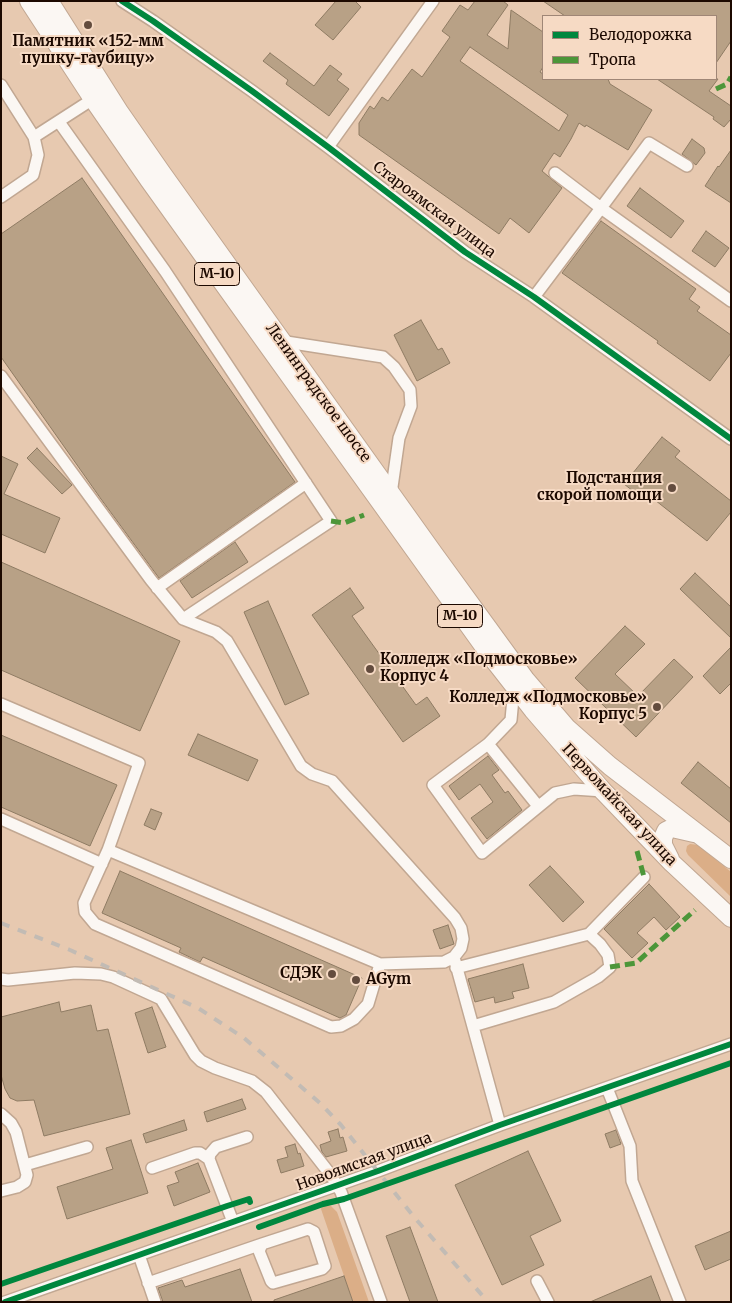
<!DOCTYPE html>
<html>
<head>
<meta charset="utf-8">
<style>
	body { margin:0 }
	#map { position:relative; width:732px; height:1303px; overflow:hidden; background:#e7c9b0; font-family:Merriweather,serif }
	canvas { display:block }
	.frame { position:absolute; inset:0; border:2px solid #1c0900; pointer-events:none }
	.legend { position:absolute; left:542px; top:15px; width:175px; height:65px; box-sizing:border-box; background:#f6dac4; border:1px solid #9f8676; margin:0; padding:6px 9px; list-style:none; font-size:15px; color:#1c0900 }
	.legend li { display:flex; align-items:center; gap:10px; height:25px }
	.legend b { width:25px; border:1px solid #9f8676 }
</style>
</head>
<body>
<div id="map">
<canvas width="732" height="1303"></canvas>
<div class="frame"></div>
<ul class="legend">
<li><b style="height:6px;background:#00873e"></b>Велодорожка</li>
<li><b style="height:6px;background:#4c9639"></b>Тропа</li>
</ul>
</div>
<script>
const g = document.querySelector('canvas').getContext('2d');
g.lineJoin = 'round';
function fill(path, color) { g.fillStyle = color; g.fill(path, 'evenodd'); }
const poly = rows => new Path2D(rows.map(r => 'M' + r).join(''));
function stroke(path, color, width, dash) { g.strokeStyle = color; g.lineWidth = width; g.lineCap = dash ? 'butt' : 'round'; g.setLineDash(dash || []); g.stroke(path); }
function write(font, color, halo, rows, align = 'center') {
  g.font = font + ' Merriweather,serif'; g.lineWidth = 4; g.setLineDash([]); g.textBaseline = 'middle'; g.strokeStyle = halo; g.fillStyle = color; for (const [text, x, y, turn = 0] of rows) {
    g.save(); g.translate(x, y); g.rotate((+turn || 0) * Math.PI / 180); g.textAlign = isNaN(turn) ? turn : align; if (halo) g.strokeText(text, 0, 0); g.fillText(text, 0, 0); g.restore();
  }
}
fill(poly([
	[690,844,698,845,731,872,731,897,688,855,686,851,687,846],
	[323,1204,331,1206,337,1212,369,1302,353,1302,321,1209]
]), '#dbae87');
const building = poly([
	[336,1,355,1,361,7,333,40,315,25,336,1],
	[475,1,503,1,508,5,487,35,508,49,511,10,543,32,543,67,540,72,543,74,543,79,608,79,610,84,652,110,628,150,586,125,585,127,579,123,571,139,560,157,554,153,542,171,562,188,529,233,510,218,499,234,359,135,359,123,370,106,374,109,382,97,388,101,412,69,422,77,450,37,442,31,460,5,468,10,475,1],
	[470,47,568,115,559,131,460,61,470,47],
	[543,1,731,1,731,41,716,63,716,16,565,16,543,1],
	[270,53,314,86,330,65,342,74,337,80,349,89,329,116,286,84,288,80,263,61,270,53],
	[657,79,718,79,709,91,731,106,731,119,724,127,713,119,714,117,657,79],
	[692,139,704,148,705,153,696,165,682,154,692,139],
	[731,150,731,203,705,186,718,166,719,167,731,150],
	[82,178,295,482,159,578,101,499,1,357,1,234,82,178],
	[640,188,684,221,671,238,627,206,640,188],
	[601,221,696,289,689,299,700,307,697,311,731,335,731,353,710,381,657,343,658,341,562,273,601,221],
	[706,231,729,248,715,267,692,251,706,231],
	[421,320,438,350,442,348,450,363,417,381,394,335,421,320],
	[662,437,680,451,675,457,731,501,731,512,707,541,646,493,642,498,624,484,662,437],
	[37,448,72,485,62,494,27,458,37,448],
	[1,456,18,464,4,494,60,518,45,553,1,534,1,456],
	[235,542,248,562,192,598,180,581,235,542],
	[1,562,180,641,140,731,1,670,1,562],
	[695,573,731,607,731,638,680,589,695,573],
	[350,588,364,608,352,616,416,705,427,697,440,716,403,742,312,615,350,588],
	[268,601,309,694,285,705,244,612,268,601],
	[625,626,645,644,615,674,638,696,674,659,693,677,636,737,575,678,625,626],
	[731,647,731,683,720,694,703,676,731,647],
	[198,734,258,760,248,781,188,755,198,734],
	[1,735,117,785,90,846,1,807,1,735],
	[488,756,499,770,492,775,505,793,508,791,522,810,487,839,471,818,493,802,480,784,459,800,449,786,488,756],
	[698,762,731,789,731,823,681,783,698,762],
	[151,809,162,813,155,830,144,825,151,809],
	[550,866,584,902,563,922,529,885,550,866],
	[120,871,362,978,346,1015,340,1018,203,957,200,962,179,952,181,948,102,913,120,871],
	[649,884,680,917,666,930,654,917,637,933,648,943,632,958,604,929,649,884],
	[448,925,454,944,440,949,433,930,448,925],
	[523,964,529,988,512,992,514,998,495,1003,494,997,475,1002,468,979,523,964],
	[59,1002,61,1012,91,1005,97,1031,108,1029,130,1114,44,1136,34,1100,17,1101,10,1098,5,1089,1,1075,1,1017,59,1002],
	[152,1007,166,1047,148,1053,135,1013,152,1007],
	[242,1099,246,1109,207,1122,204,1112,242,1099],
	[184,1120,187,1130,146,1143,143,1134,184,1120],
	[338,1129,340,1138,343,1137,347,1151,326,1157,322,1152,320,1145,331,1141,328,1132,338,1129],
	[616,1130,621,1144,610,1148,605,1134,616,1130],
	[131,1140,148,1193,67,1219,57,1187,113,1169,106,1148,131,1140],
	[295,1144,298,1154,300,1153,304,1166,281,1173,277,1160,288,1157,285,1147,295,1144],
	[528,1151,561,1221,530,1236,544,1265,502,1285,455,1185,528,1151],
	[198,1163,210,1192,174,1206,167,1186,179,1182,175,1172,198,1163],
	[410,1227,438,1302,410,1302,386,1236,410,1227],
	[731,1231,731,1259,705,1270,695,1246,731,1231],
	[240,1269,252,1302,163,1302,158,1288,182,1280,185,1287,240,1269],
	[344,1276,353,1302,274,1302,274,1300,344,1276],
	[651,1276,661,1302,590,1302,651,1276]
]);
fill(building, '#b8a186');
stroke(building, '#8e7b63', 1);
const minor = poly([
	[122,1,153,21,252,91,328,147,465,252,534,297,731,439],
	[1,85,34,137,93,99],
	[59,122,165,271,331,521,183,619],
	[328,147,433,1],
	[555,173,601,208,649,143,687,166],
	[1,197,33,175,38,155,34,137],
	[534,297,601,208,731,301],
	[280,341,383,357,394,367,410,390,411,406,399,438,391,494],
	[1,376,151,580,183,619,216,632,227,641,301,766,312,774,332,781,455,918,461,928,463,939,461,948,454,957,444,962,380,964,108,850,139,763,1,704],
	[157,588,306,483],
	[514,687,511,720,488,744,433,785,482,853,555,793,574,789,603,791],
	[488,744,538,806],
	[1,819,102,864],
	[108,850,84,903,85,912,95,924,331,1027,341,1026,354,1019,368,1004,380,964],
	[589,934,644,877],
	[455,961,500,1125],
	[456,968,589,934,600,944,608,955,610,967,598,977,554,1002,473,1026],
	[1,979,8,980,75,973,101,974,113,977,161,999,195,1055,201,1061,215,1068,252,1081,266,1092,330,1174,341,1192,381,1302],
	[607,1088,630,1146,632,1181,680,1302],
	[1,1114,11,1123,16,1132,27,1175,25,1182,17,1187,1,1191],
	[25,1165,87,1147],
	[152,1168,195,1153,200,1153,209,1159],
	[233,1222,209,1159,210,1154,216,1147,247,1137],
	[139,1255,155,1302],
	[537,1281,548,1302],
	[148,1283,262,1244,308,1229,314,1232,325,1266,322,1269,273,1283,271,1281,259,1251,262,1244],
	[5,1302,378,1171,500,1125,731,1044]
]);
const highway = poly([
	[29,1,93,99,149,180,490,655,533,710,603,791,672,863,731,918],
	[49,1,120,113,161,172,434,554,525,679,567,728,610,766,731,859],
	[670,859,663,845,663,838,666,831,672,828,694,833]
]);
stroke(minor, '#c1a792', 14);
stroke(highway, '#c1a792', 20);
stroke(minor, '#fbf7f3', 11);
stroke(highway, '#fbf7f3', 18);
stroke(poly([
	[1,923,70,950,198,1008,244,1038,320,1103,341,1125,414,1217,488,1302]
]), '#c2bbb4', 4, [9, 9]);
stroke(poly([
	[716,89,727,84,731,77],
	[331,521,344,523,364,515],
	[637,851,644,877],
	[610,967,636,963,695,910]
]), '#4c9639', 5, [10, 5]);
stroke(poly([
	[122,1,153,21,252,91,328,147,465,252,534,297,731,439],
	[259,1227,323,1204,344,1199,731,1063],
	[1,1284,227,1206,249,1199,250,1202],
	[5,1302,378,1171,500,1125,731,1044]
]), '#00873e', 6);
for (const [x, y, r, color] of [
	[88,25,5,"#634c3e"],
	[672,488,5,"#634c3e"],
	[370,669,5,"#634c3e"],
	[657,707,5,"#634c3e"],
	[332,974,5,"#634c3e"],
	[356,980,5,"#634c3e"]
]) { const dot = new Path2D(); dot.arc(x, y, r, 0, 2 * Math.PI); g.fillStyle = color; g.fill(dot); stroke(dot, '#f6dac4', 2); }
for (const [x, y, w] of [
	[217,274,45],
	[460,616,45]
]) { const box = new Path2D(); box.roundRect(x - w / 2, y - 11.5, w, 23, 4); g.fillStyle = '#f6dac4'; g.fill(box); stroke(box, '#1c0900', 1); }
write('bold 14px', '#1c0900', null, [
	["М-10",217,274],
	["М-10",460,616]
]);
write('bold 15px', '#1c0900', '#f6dac4', [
	["Памятник «152-мм",88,42,"center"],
	["пушку-гаубицу»",88,59,"center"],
	["Подстанция",662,479],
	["скорой помощи",662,496],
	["Колледж «Подмосковье»",380,660,"left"],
	["Корпус 4",380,677,"left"],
	["Колледж «Подмосковье»",647,698],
	["Корпус 5",647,715],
	["СДЭК",322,974],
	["AGym",366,980,"left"]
], 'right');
write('15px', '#1c0900', '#f6dac4', [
	["Староямская улица",434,210,37],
	["Ленинградское шоссе",318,393,54],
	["Первомайская улица",619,805,47],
	["Новоямская улица",364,1162,-20]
]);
</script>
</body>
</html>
